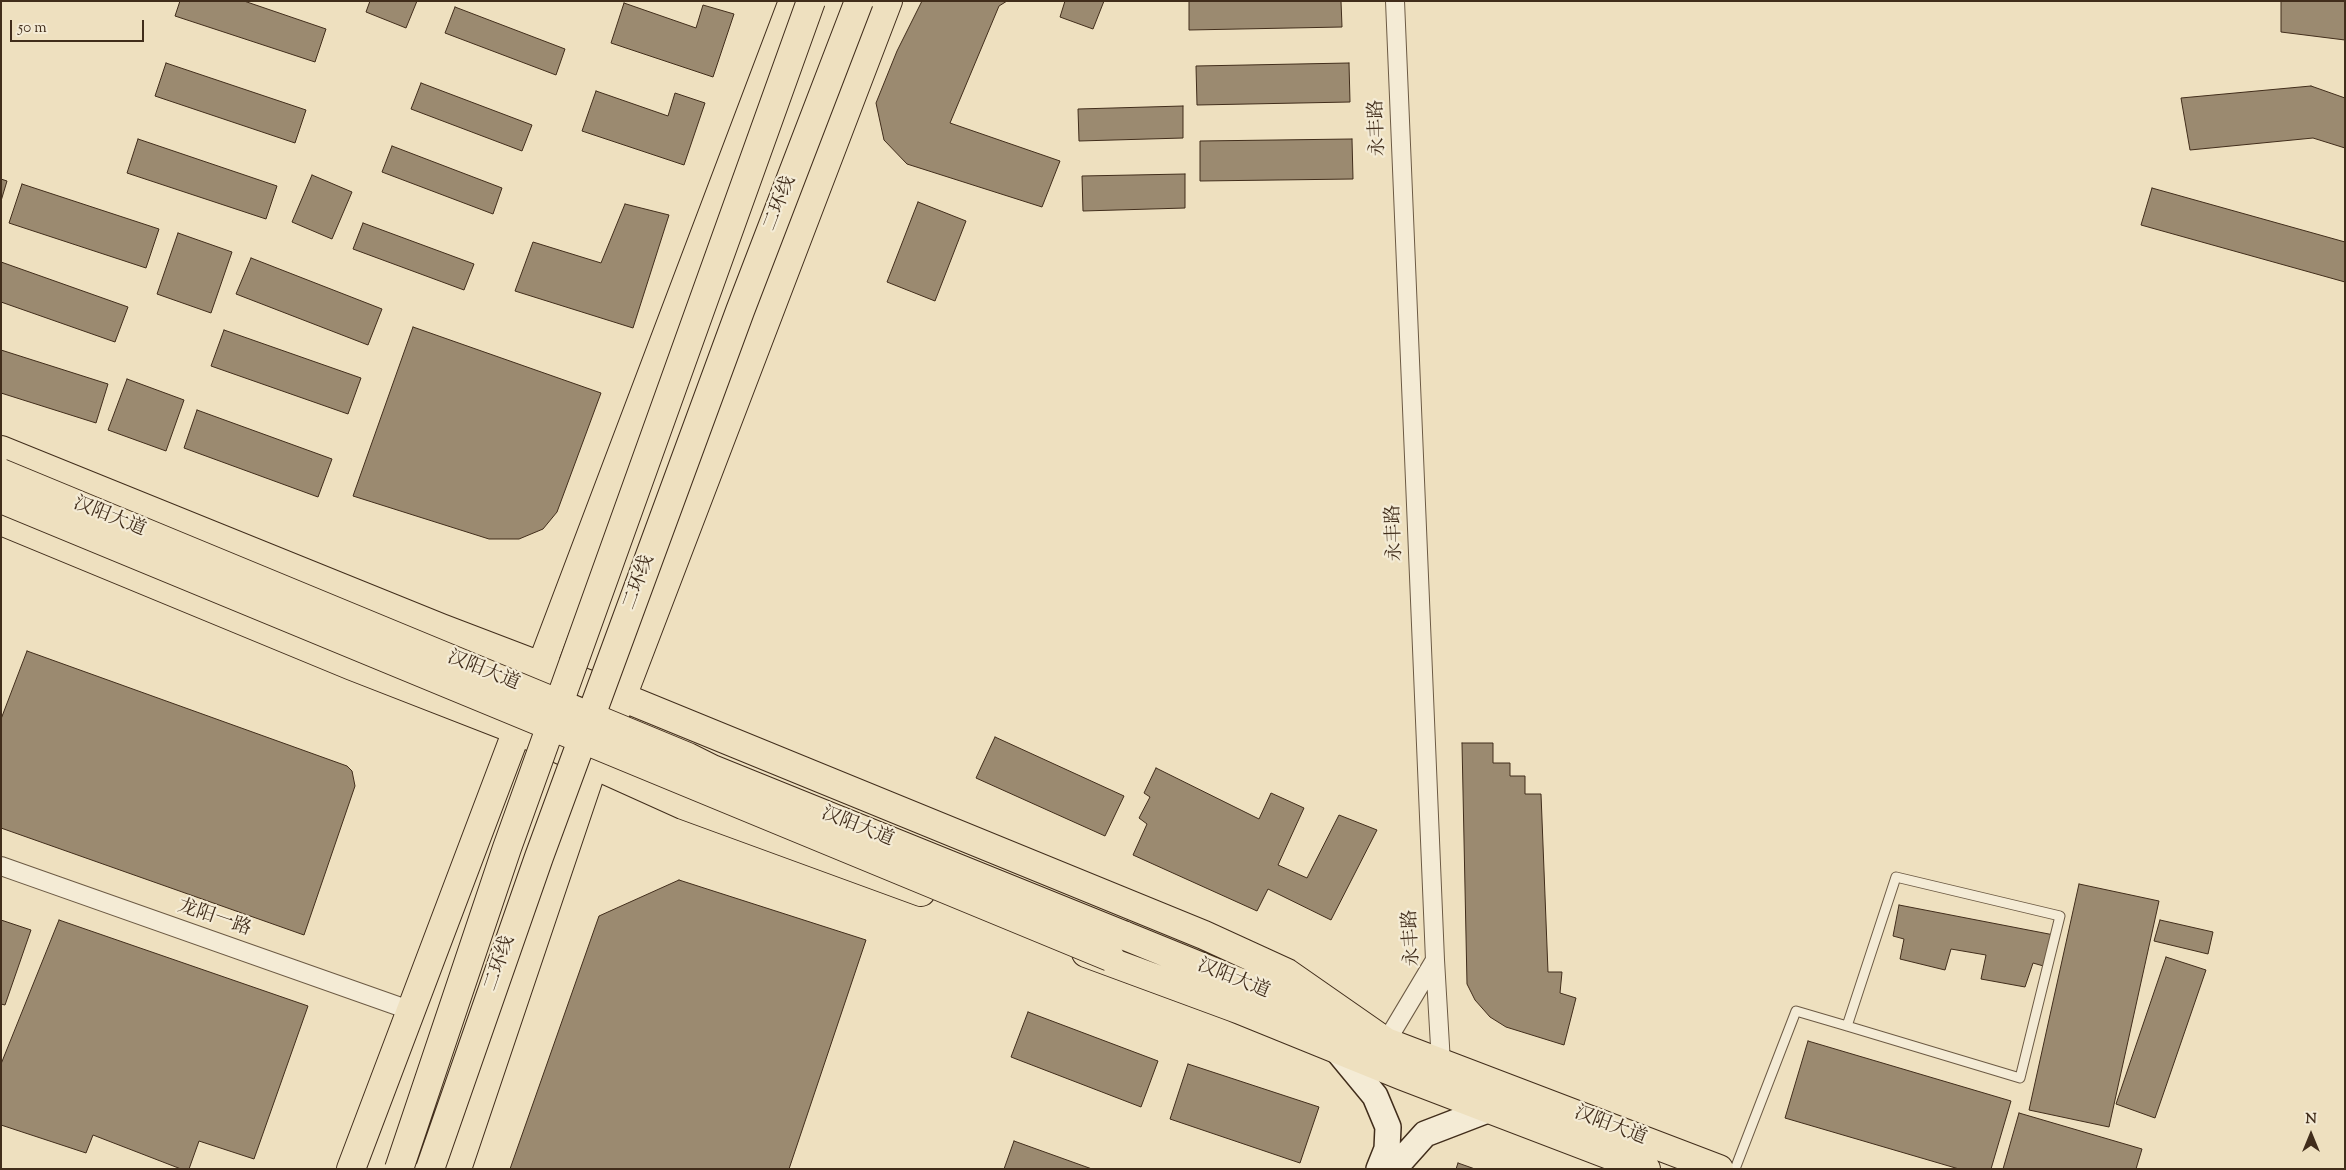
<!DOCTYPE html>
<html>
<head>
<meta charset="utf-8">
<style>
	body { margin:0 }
	#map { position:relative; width:2346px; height:1170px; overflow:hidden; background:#eee0bf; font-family:"Sorts Mill Goudy",serif }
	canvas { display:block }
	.frame { position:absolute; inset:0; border:2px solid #412d1b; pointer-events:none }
	.north { position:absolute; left:2286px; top:1110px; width:50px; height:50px; -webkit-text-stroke:4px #f4ebd5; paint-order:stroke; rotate:0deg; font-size:14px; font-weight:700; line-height:20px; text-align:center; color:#412d1b }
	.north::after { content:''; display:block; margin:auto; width:18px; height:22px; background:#412d1b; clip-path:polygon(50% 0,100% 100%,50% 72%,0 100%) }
	.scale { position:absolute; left:10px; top:20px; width:134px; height:22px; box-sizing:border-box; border:2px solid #412d1b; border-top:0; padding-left:6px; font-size:15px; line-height:18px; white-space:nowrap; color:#412d1b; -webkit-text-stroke:4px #f4ebd5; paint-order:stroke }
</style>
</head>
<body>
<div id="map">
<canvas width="2346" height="1170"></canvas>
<div class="frame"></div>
<div class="north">N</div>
<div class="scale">50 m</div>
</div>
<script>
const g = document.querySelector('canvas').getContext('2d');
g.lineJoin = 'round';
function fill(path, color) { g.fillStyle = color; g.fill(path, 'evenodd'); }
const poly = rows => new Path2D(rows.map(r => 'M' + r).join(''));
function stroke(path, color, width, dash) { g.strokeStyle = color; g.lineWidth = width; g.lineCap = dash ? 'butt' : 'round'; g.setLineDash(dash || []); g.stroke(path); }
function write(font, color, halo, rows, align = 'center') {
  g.font = font + ' "Sorts Mill Goudy","Noto Serif SC",serif'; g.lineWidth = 4.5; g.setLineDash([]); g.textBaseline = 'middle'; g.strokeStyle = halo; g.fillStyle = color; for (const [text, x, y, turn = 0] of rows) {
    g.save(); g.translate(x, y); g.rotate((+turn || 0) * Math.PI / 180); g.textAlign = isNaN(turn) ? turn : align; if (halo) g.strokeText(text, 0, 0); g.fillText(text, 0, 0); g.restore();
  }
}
const building = poly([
	[180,1,244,1,326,29,315,62,175,16,180,1],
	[370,1,417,1,406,28,366,12,370,1],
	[922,1,1007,1,999,6,950,123,1060,161,1042,207,907,164,884,140,876,103,897,51,922,1],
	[1065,1,1104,1,1093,29,1060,17,1065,1],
	[1189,1,1341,1,1342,27,1189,30,1189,1],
	[2281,1,2345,1,2345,40,2281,32,2281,1],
	[624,3,696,28,703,5,734,14,713,77,611,43,624,3],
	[455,7,565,49,556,75,445,33,455,7],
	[166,63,306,110,295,143,155,96,166,63],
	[1349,63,1350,102,1197,105,1196,66,1349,63],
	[421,83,532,125,522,151,411,109,421,83],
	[2311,86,2345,98,2345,148,2313,138,2190,150,2181,98,2311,86],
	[596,91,668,116,675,93,705,103,684,165,582,131,596,91],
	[1183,106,1183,138,1079,141,1078,109,1183,106],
	[138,139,277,186,266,219,127,173,138,139],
	[1352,139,1353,179,1200,181,1200,141,1352,139],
	[392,146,502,188,493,214,382,172,392,146],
	[1185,174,1185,208,1083,211,1082,176,1185,174],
	[312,175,352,192,332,239,292,222,312,175],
	[1,179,7,181,1,201,1,179],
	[22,184,159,229,146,268,9,223,22,184],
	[2152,188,2345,242,2345,282,2141,225,2152,188],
	[918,202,966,221,935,301,887,282,918,202],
	[625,204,669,215,633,328,515,291,533,242,601,263,625,204],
	[363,223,474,264,464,290,353,249,363,223],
	[178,233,232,252,211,313,157,294,178,233],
	[251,258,382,309,368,345,236,294,251,258],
	[1,262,128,307,115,342,1,302,1,262],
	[413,327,601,393,557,512,543,529,519,539,489,539,353,496,413,327],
	[224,330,361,378,348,414,211,366,224,330],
	[1,350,108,384,96,423,1,393,1,350],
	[127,379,184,400,166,451,108,430,127,379],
	[197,410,332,459,318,497,184,448,197,410],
	[27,651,347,766,352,771,355,786,304,935,1,828,1,719,27,651],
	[995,737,1124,796,1105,836,976,778,995,737],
	[1462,743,1493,743,1493,763,1510,763,1510,776,1525,776,1525,794,1541,794,1548,972,1562,972,1560,993,1576,998,1564,1045,1506,1027,1490,1017,1475,1000,1467,984,1462,743],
	[1156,768,1259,819,1271,793,1304,808,1278,865,1307,878,1339,815,1377,830,1331,920,1268,889,1257,911,1133,855,1147,824,1139,818,1150,797,1144,793,1156,768],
	[679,880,866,940,789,1169,510,1169,599,916,679,880],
	[2079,884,2159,901,2109,1127,2029,1110,2079,884],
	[1899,905,2054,935,2047,967,2033,963,2025,987,1981,979,1986,955,1951,949,1945,970,1900,959,1904,939,1893,936,1899,905],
	[1,920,31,930,5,1005,1,1004,1,920],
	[59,920,308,1006,254,1159,199,1141,189,1169,181,1169,93,1135,86,1153,1,1125,1,1064,59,920],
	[2160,920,2213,932,2208,954,2154,941,2160,920],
	[2166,957,2206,970,2155,1118,2116,1104,2166,957],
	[1028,1012,1158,1061,1141,1107,1011,1057,1028,1012],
	[1808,1041,2011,1101,1991,1169,1959,1169,1785,1118,1808,1041],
	[1188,1064,1319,1107,1300,1163,1170,1119,1188,1064],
	[2019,1113,2142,1149,2136,1169,2003,1169,2019,1113],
	[1014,1141,1092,1169,1004,1169,1014,1141],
	[1458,1163,1475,1169,1456,1169,1458,1163]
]);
fill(building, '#9b8a70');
stroke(building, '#412d1b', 1);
const lane = poly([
	[1735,1169,1796,1011,1847,1026,2020,1078,2060,916,1896,877,1847,1026]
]);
const street = poly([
	[1395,1,1435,960,1441,1063],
	[1,866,412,1011],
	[1386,1042,1435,960]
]);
const secondary = poly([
	[1337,1050,1375,1096,1388,1127,1387,1149,1379,1169],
	[1397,1169,1399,1163,1425,1134,1490,1109]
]);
const primary = poly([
	[1,450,441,628,622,697,1204,935,1287,973,1386,1042],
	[1,521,352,666,519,731,683,805,921,892],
	[1123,935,1386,1042,1719,1169],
	[1086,953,1246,1012],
	[1228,1005,1403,1076,1646,1169],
	[351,1169,793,1],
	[457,1169,594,763,622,697,888,1]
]);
stroke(lane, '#6c5a44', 11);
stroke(street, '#6c5a44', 20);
stroke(secondary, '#412d1b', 28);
stroke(primary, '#412d1b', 30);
stroke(lane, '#f4ebd5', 9);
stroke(street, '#f4ebd5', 18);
stroke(secondary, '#f4ebd5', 25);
stroke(primary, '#eee0bf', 28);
const primaryBridge = poly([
	[1,473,688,757,712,769,1123,935],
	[1,499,1110,957]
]);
const highwayBridge = poly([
	[399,1169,507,848,811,1],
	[430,1169,539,857,740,311,859,1]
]);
stroke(primaryBridge, '#412d1b', 30, []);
stroke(highwayBridge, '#412d1b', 30, []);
stroke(primaryBridge, '#eee0bf', 28);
stroke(highwayBridge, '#eee0bf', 28);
write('19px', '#412d1b', '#f4ebd5', [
	["永丰路",1379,128,-92],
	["二环线",781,204,-69],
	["汉阳大道",109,518,22],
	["永丰路",1396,533,-92],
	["二环线",640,583,-70],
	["汉阳大道",483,672,22],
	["汉阳大道",857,828,22],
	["龙阳一路",214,919,19],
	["永丰路",1413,938,-93],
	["二环线",501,964,-71],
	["汉阳大道",1233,980,22],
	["汉阳大道",1610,1127,21]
]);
</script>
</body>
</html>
